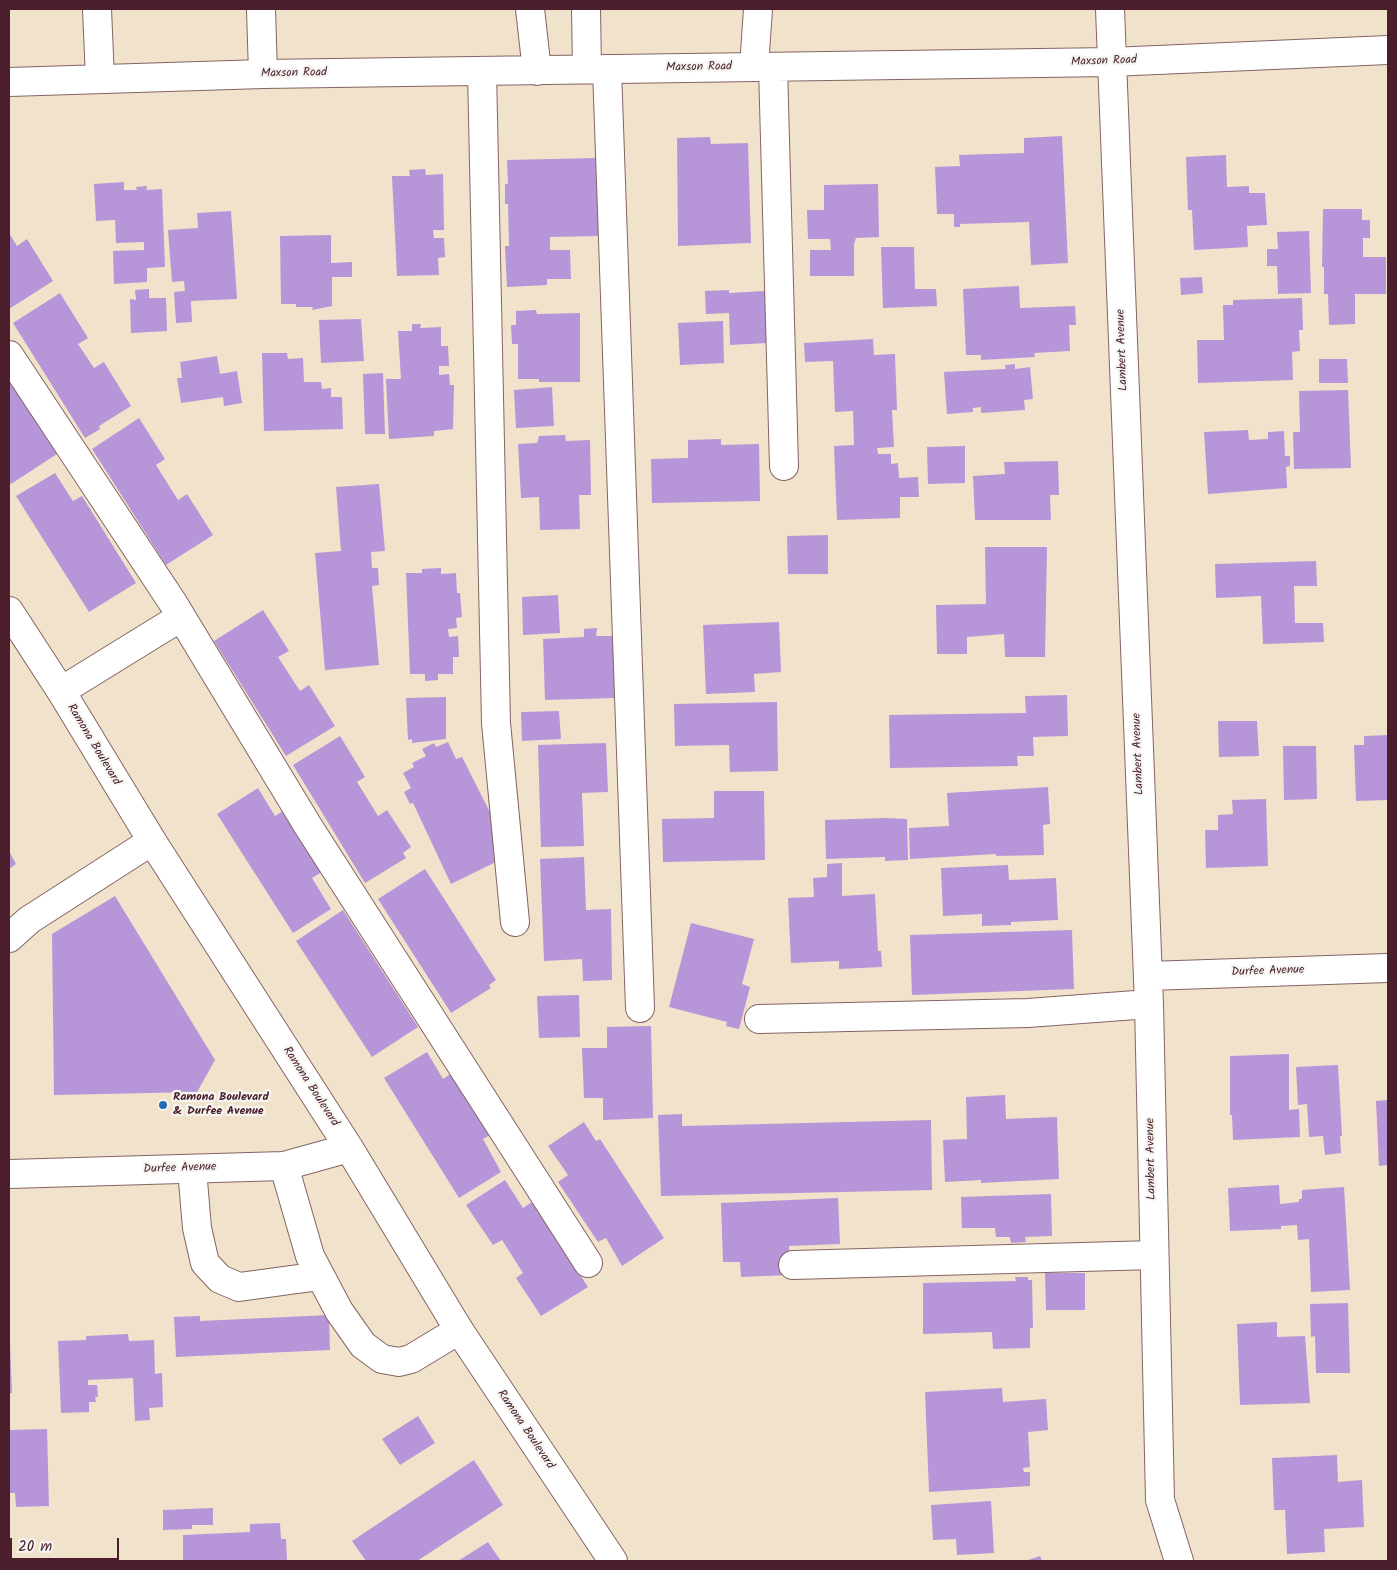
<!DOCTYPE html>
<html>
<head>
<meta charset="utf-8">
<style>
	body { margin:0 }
	#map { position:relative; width:1397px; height:1570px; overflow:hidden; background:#f1e3cb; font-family:Kalam,sans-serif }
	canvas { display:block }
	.frame { position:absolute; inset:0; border:10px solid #4a1f2b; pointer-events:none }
	.scale { position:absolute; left:10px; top:1538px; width:109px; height:22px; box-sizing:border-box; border:2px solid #4a1f2b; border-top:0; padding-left:6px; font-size:15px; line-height:18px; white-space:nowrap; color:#4a1f2b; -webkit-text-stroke:4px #f6f6f2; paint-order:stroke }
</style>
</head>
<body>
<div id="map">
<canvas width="1397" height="1570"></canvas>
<div class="frame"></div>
<div class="scale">20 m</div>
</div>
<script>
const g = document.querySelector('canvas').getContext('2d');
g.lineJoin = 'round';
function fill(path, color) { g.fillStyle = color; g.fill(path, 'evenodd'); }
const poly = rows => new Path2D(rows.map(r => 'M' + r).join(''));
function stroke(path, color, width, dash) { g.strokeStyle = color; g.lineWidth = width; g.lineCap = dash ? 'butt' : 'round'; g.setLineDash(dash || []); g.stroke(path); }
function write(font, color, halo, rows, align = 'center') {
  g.font = font + ' Kalam,sans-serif'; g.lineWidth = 4.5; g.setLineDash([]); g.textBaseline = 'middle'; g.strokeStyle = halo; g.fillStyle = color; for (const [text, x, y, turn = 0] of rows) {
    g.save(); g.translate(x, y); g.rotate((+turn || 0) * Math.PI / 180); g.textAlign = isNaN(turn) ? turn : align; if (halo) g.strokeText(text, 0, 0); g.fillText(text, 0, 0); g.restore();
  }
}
fill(poly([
	[1062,136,1068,263,1031,265,1029,222,960,224,960,227,954,227,954,214,937,214,935,167,960,166,959,155,1024,153,1024,138],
	[710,137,711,144,748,143,751,243,678,246,677,138],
	[1226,155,1227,187,1249,186,1249,193,1265,193,1267,225,1247,226,1248,247,1194,250,1192,210,1188,210,1186,157],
	[597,158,599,236,550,237,550,250,570,250,571,279,547,279,547,285,507,287,505,246,509,246,508,204,505,204,505,184,508,184,507,160],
	[425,169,426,175,443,174,444,230,433,230,434,238,444,238,445,257,438,258,439,275,397,276,392,176,410,176,409,170],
	[124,182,124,190,137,190,136,187,147,186,146,190,162,189,165,267,147,268,147,282,114,284,113,251,144,250,144,242,116,243,115,220,96,221,94,184],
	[878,184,879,237,856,238,854,244,854,276,810,276,810,250,831,250,830,239,808,239,807,210,824,210,824,185],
	[1323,209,1362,209,1362,220,1370,220,1370,238,1363,238,1363,257,1386,257,1386,294,1355,294,1355,324,1329,325,1328,294,1324,294,1324,267,1322,267],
	[231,211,237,299,191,301,192,322,176,323,174,292,185,291,184,281,172,282,168,230,198,228,197,213],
	[1309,231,1311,293,1278,294,1277,266,1267,266,1267,249,1278,249,1277,232],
	[9,233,17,246,27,239,53,281,9,309],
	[331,235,331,263,352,262,352,277,332,277,332,306,312,310,313,307,296,307,296,304,281,304,280,236],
	[881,247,914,247,915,289,936,289,937,306,883,308],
	[1202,277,1203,293,1181,295,1180,278],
	[1019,286,1020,308,1075,306,1076,325,1069,325,1070,351,1034,353,1035,357,981,360,981,355,966,355,963,289],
	[149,289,149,298,166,298,167,331,131,333,130,299,136,300,135,290],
	[729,290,729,293,765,291,768,343,730,345,729,313,706,314,705,291],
	[60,293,88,338,78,344,94,368,104,362,131,406,99,426,100,429,85,438,13,323],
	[1302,298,1303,330,1299,330,1300,351,1292,352,1293,380,1198,383,1197,340,1224,340,1223,305,1233,305,1233,300],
	[536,310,537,314,580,313,580,382,539,382,539,379,518,379,518,344,512,344,511,325,516,325,516,311],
	[361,319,364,361,321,363,319,320],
	[723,321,724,363,680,365,678,323],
	[412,324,421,324,420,328,441,327,441,346,448,346,449,366,439,366,439,375,449,374,450,385,454,385,453,429,434,431,434,436,389,439,386,379,401,379,398,331,412,331],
	[873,339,874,355,895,354,897,410,892,410,894,447,877,448,878,454,891,454,891,464,898,463,899,478,918,477,919,497,900,497,900,518,837,520,834,446,854,445,853,411,835,412,833,361,805,362,804,343],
	[262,353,287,353,288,359,303,358,304,382,321,382,322,389,331,388,331,397,342,397,343,429,264,431],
	[217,356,220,374,237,371,242,403,224,406,223,397,181,403,177,378,182,378,180,362],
	[1319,359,1347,359,1348,383,1319,383],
	[1015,364,1015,369,1030,367,1033,399,1024,400,1025,410,981,413,981,407,973,408,973,412,947,414,944,372,1006,369,1005,365],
	[383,373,385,434,365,434,363,374],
	[9,379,57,454,11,484,9,481],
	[552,387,554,426,516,428,514,390],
	[1348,390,1351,468,1294,469,1293,432,1300,432,1299,391],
	[139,418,165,459,156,465,178,500,187,494,213,535,166,565,92,449],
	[1248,430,1249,440,1268,439,1268,432,1284,431,1285,456,1290,456,1290,466,1286,467,1287,488,1208,494,1204,432],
	[565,435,566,441,590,440,591,495,579,495,580,529,540,530,539,497,521,498,518,444,537,443,539,436],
	[721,439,721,445,759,444,760,501,652,503,651,459,688,458,688,440],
	[965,446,965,483,928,484,927,447],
	[1058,461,1059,495,1050,495,1051,520,975,520,973,476,1005,474,1004,462],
	[55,473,73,501,82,496,136,583,89,612,16,496],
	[379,484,385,551,371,552,372,568,378,568,379,585,372,586,379,665,325,670,315,553,341,551,336,487],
	[828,535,828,574,788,574,787,536],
	[985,547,1047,547,1045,657,1005,657,1004,634,967,637,967,654,937,654,936,605,986,604],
	[1316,561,1317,586,1294,586,1295,623,1323,623,1324,642,1263,644,1261,596,1216,598,1215,564],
	[441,568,441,574,456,573,457,593,460,593,462,617,456,618,457,628,448,629,449,637,458,636,459,657,453,657,453,674,438,674,438,680,425,681,425,674,410,674,406,573,422,573,422,569],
	[558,595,560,633,523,635,522,597],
	[263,610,289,651,278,657,300,691,309,685,335,726,286,756,214,641],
	[779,622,781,672,754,674,755,692,706,694,703,625],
	[597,628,596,636,614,636,616,698,545,700,543,639,584,637,584,629],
	[1067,695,1068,736,1033,737,1034,756,1017,756,1018,766,890,768,889,715,1026,713,1025,696],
	[446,697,446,739,412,743,412,739,408,740,406,698],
	[777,702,778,771,730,772,729,745,675,746,674,704],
	[559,711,561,739,522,741,521,712],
	[1218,721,1257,721,1259,756,1219,757],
	[1388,735,1388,800,1356,801,1354,745,1364,745,1364,736],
	[340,736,365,777,357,782,378,816,387,810,411,847,403,853,406,858,365,883,293,765],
	[448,742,456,759,462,757,500,832,502,859,451,884,413,803,410,804,404,792,411,788,403,773,414,767,412,763,426,756,422,749,434,743,436,747],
	[606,743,608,792,582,793,584,846,541,847,538,745],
	[1283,746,1316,746,1317,799,1284,800],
	[1048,787,1050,824,1043,825,1044,855,996,856,996,854,910,859,909,828,949,826,947,793],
	[258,788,275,816,283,811,322,872,312,878,331,909,293,933,217,814],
	[714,791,764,791,765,860,663,862,662,819,714,818],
	[1266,799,1268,866,1206,868,1205,830,1218,830,1218,815,1233,814,1232,800],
	[884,818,907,819,908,860,885,861,885,857,826,859,825,820],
	[9,851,16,864,9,869],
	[584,857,586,910,611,909,612,980,583,981,582,959,544,961,540,859],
	[842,863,842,896,875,894,878,951,881,951,882,967,839,969,839,961,791,963,788,898,814,897,813,878,827,877,827,864],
	[1008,865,1009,880,1056,878,1058,920,1011,922,1011,925,982,926,982,914,943,916,941,868],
	[425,869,496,980,489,985,491,988,451,1013,378,899],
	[115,896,215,1060,197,1092,54,1095,52,934],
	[343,910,418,1027,372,1057,296,941],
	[691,923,754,939,742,984,750,987,739,1029,726,1026,727,1022,669,1007],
	[1072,930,1074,989,912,995,910,935],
	[579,995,580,1037,539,1038,537,996],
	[651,1026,653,1118,603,1120,603,1098,584,1098,582,1048,607,1048,607,1027],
	[427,1052,443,1079,452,1073,490,1135,483,1139,501,1172,459,1198,384,1078],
	[1289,1054,1289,1110,1299,1109,1300,1137,1233,1140,1232,1115,1230,1115,1230,1056],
	[1338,1065,1342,1136,1340,1136,1341,1153,1325,1155,1323,1136,1309,1137,1307,1104,1298,1105,1296,1067],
	[1005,1095,1006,1119,1057,1117,1059,1179,981,1183,981,1180,945,1182,943,1140,967,1139,966,1097],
	[1388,1100,1388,1165,1379,1166,1376,1101],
	[682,1114,682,1126,931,1120,932,1190,661,1196,658,1115],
	[584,1122,596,1141,600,1139,664,1238,622,1266,606,1238,598,1242,558,1182,568,1175,548,1146],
	[505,1180,523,1208,532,1202,588,1287,541,1316,516,1278,523,1273,502,1240,493,1245,466,1205],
	[1279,1185,1280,1204,1299,1202,1299,1199,1302,1199,1302,1190,1344,1187,1350,1290,1311,1292,1309,1239,1298,1240,1297,1225,1281,1226,1281,1229,1230,1231,1228,1188],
	[1051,1194,1052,1236,1025,1237,1026,1242,1011,1243,1010,1237,996,1237,995,1228,962,1228,961,1197],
	[838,1198,840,1244,789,1246,790,1275,741,1277,740,1262,723,1262,721,1203],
	[1045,1273,1085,1273,1085,1310,1046,1310],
	[1015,1277,1028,1277,1028,1280,1032,1280,1033,1328,1030,1328,1030,1348,993,1349,992,1332,923,1334,923,1283,1016,1281],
	[1348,1303,1350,1373,1316,1373,1315,1336,1311,1337,1310,1304],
	[329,1315,330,1350,176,1357,174,1317,200,1316,200,1321],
	[1277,1322,1277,1337,1305,1336,1310,1403,1240,1405,1237,1324],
	[128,1334,129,1341,154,1340,155,1374,162,1373,163,1407,149,1408,150,1420,135,1421,133,1378,88,1380,88,1385,97,1385,98,1397,95,1397,96,1402,89,1402,89,1412,61,1413,58,1341,86,1340,86,1336],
	[9,1343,10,1343,12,1393,9,1393],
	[1002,1388,1003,1402,1046,1399,1048,1430,1028,1432,1030,1467,1023,1468,1024,1472,1030,1472,1030,1486,929,1492,925,1392],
	[418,1416,435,1443,400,1465,382,1439],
	[47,1429,49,1506,16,1507,15,1493,9,1493,9,1430],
	[1337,1455,1338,1482,1362,1480,1364,1527,1324,1529,1325,1552,1287,1554,1285,1510,1274,1510,1272,1458],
	[474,1460,503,1505,417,1561,366,1561,352,1541],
	[991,1501,994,1553,957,1555,956,1539,933,1540,931,1505],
	[213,1508,213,1525,192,1525,192,1529,163,1530,163,1510],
	[280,1523,281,1539,286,1539,287,1561,183,1561,183,1535,250,1532,250,1524],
	[488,1542,501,1561,458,1561],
	[1040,1556,1042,1561,1025,1561]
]), '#b696d8');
const minor = poly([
	[97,9,100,79],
	[261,9,263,74],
	[530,9,537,71],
	[586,9,587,69],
	[1110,9,1149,1004,1160,1500,1179,1561],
	[754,67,758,9],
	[773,67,784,466],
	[607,69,640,1008],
	[482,71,496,723,515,922],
	[9,82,263,74,1111,62,1388,50],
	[9,355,173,603,308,826,588,1263],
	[61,691,181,617],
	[9,938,29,920,152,841],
	[1148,976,1388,968],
	[759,1019,1028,1013,1149,1004],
	[284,1166,310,1256,339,1311,363,1345,382,1359,399,1362,411,1359,459,1330],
	[192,1169,197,1228,205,1263,220,1279,239,1287,320,1276],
	[793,1265,1154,1255]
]);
const major = poly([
	[9,611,61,691,152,841,349,1148,459,1330,613,1561],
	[9,1174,284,1166,349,1148]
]);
stroke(minor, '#846463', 30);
stroke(major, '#846463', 30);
stroke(minor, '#fff', 28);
stroke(major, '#fff', 28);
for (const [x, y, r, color] of [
	[163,1105,5,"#1f6fb2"]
]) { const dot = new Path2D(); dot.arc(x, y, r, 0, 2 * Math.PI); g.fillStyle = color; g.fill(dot); stroke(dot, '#f6f6f2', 2); }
write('12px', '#4a1f2b', '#f6f6f2', [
	["Maxson Road",1104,62,-2],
	["Maxson Road",699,68,-1],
	["Maxson Road",294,74,-1],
	["Lambert Avenue",1123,350,-92],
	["Ramona Boulevard",93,745,59],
	["Lambert Avenue",1139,754,-92],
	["Durfee Avenue",1268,972,-2],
	["Ramona Boulevard",310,1087,57],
	["Lambert Avenue",1152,1159,-91],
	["Durfee Avenue",180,1169,-2],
	["Ramona Boulevard",525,1430,56]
]);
write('bold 12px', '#4a1f2b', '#f6f6f2', [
	["Ramona Boulevard",173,1098],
	["& Durfee Avenue",173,1112]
], 'left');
</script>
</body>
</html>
